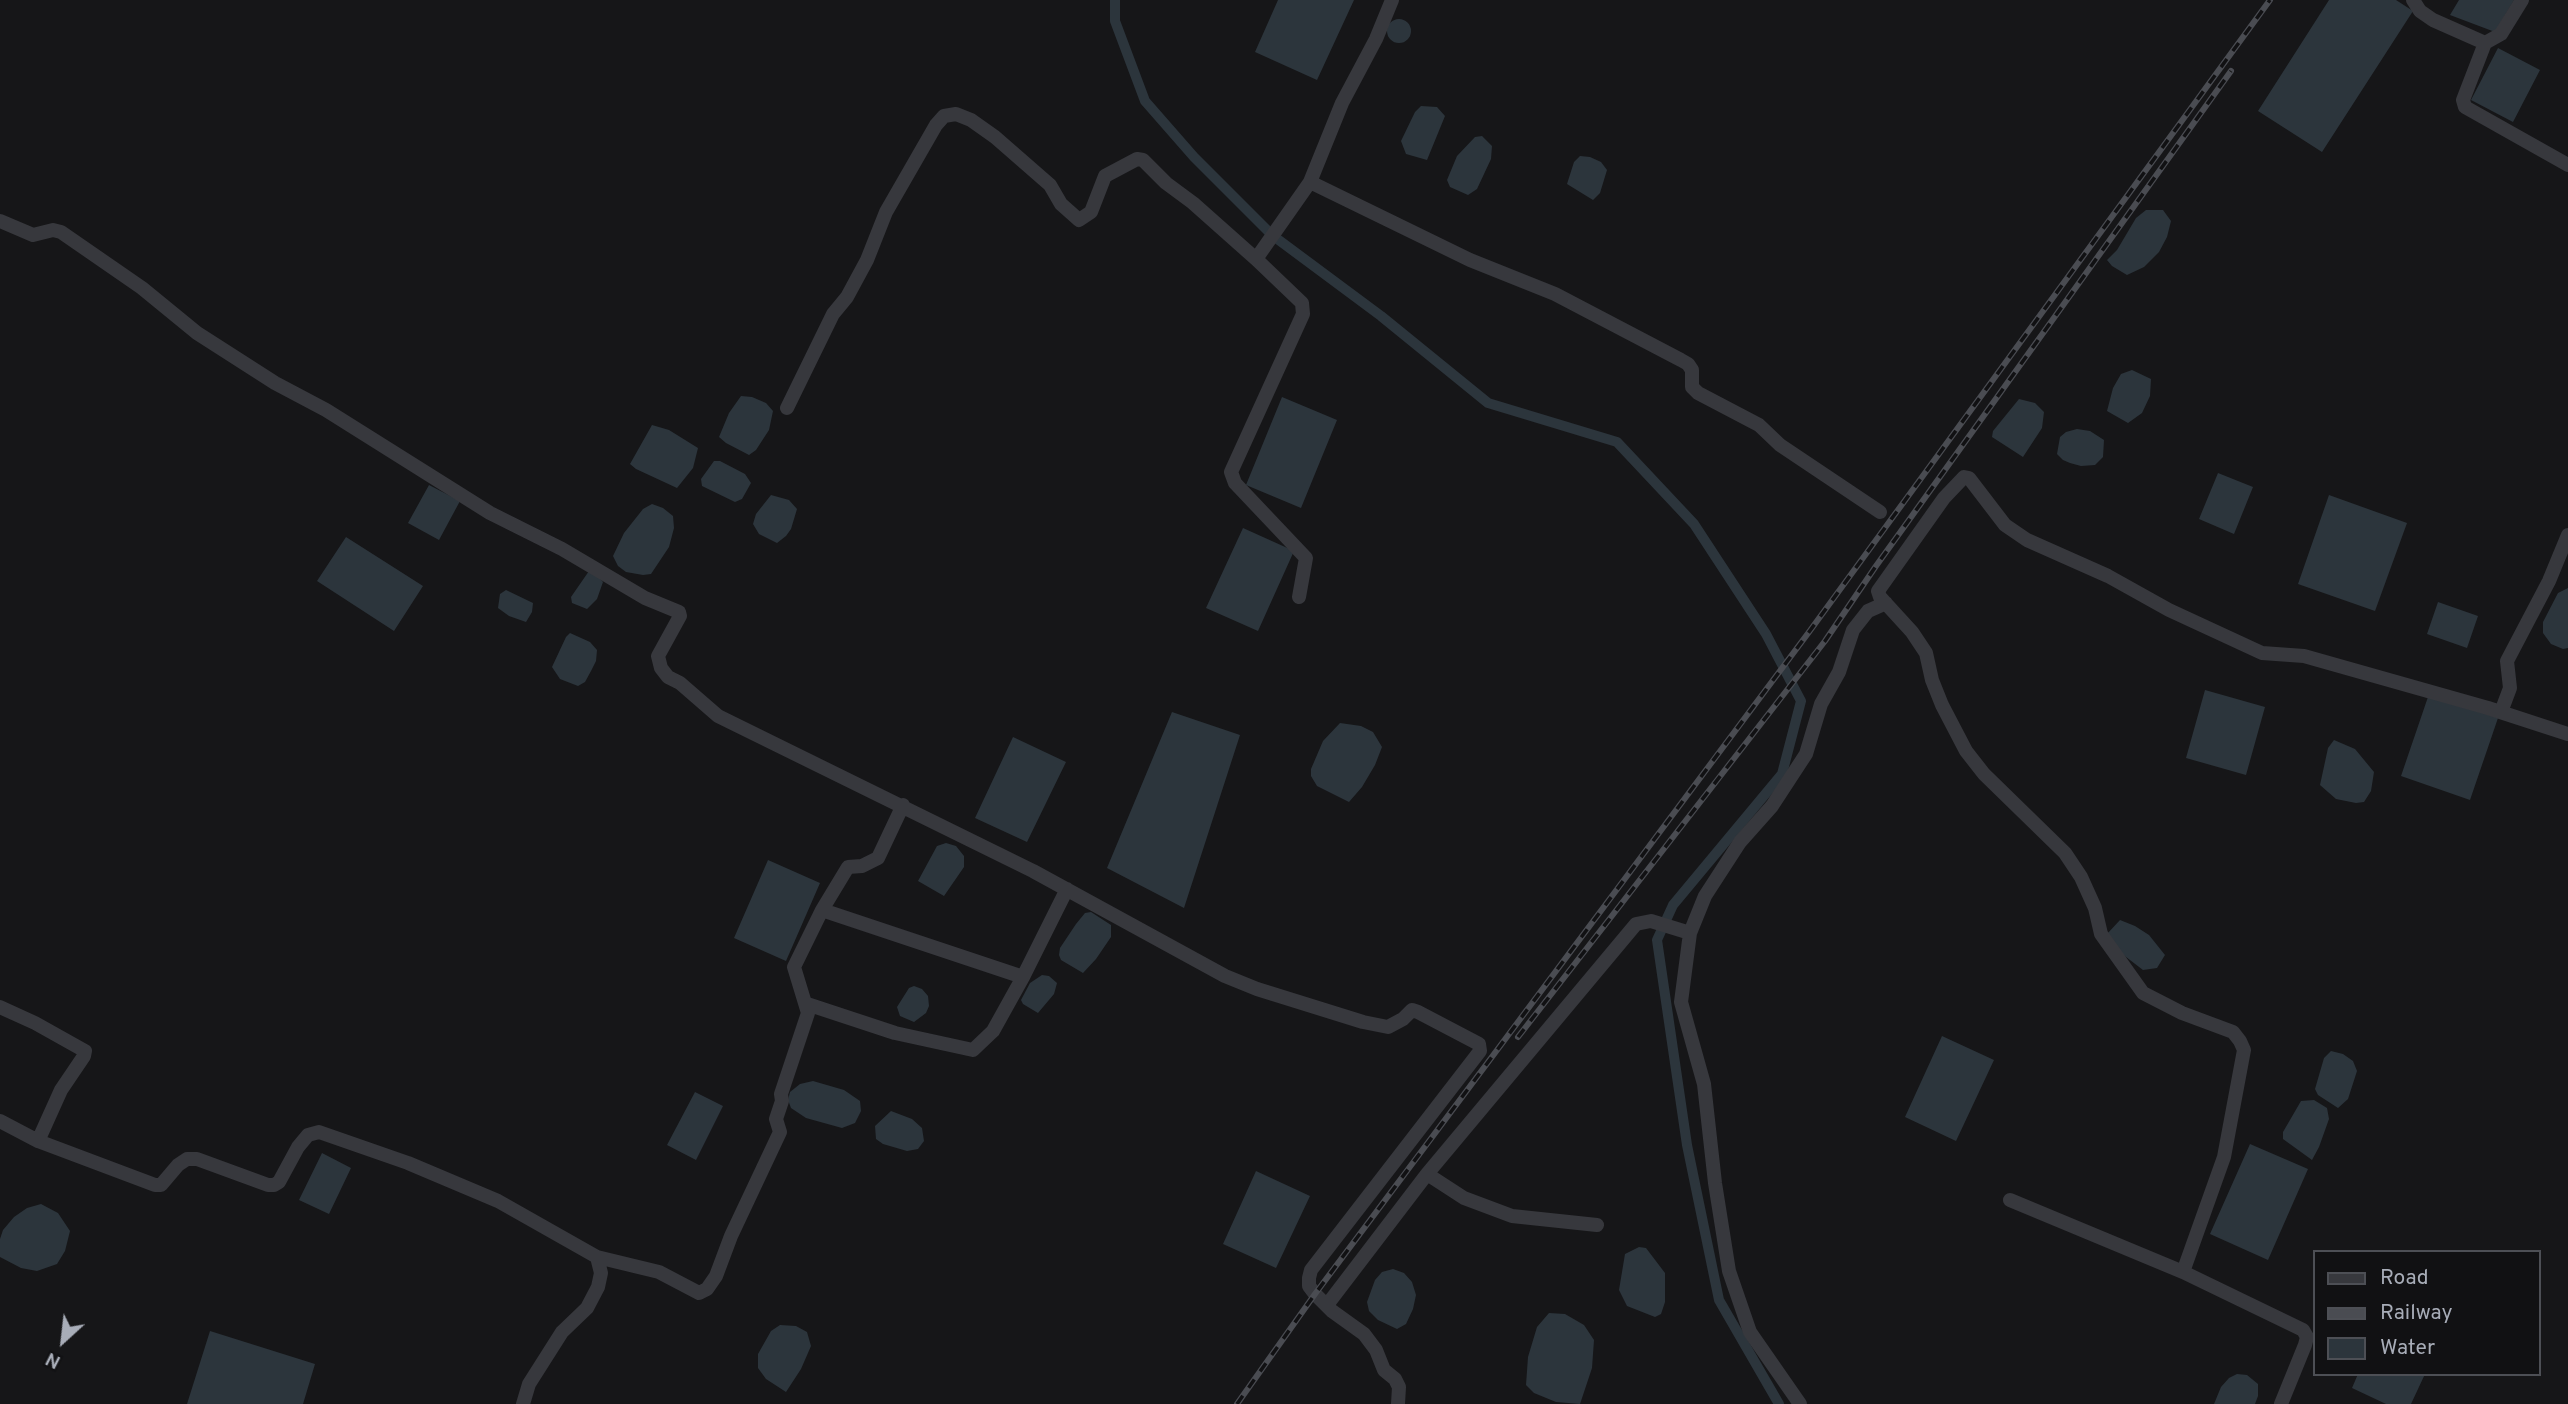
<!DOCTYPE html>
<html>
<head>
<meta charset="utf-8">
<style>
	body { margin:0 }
	#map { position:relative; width:2568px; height:1404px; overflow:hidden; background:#161618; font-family:Overpass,sans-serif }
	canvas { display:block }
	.legend { position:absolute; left:2313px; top:1250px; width:228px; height:126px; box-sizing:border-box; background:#111113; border:2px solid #4d4f55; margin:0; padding:9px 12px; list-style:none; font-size:21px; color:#a8adb8 }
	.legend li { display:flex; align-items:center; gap:14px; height:35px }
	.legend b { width:35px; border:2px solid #4d4f55 }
	.north { position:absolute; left:28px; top:1306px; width:70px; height:70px; -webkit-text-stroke:5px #111113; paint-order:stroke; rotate:207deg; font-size:19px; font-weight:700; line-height:28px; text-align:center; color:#a8adb8 }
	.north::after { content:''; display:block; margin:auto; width:24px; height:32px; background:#a8adb8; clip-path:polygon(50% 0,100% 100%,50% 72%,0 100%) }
</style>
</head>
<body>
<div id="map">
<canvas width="2568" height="1404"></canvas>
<ul class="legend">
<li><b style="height:9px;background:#37383d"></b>Road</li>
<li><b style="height:9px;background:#4a4c52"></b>Railway</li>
<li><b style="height:19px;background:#2c353c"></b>Water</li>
</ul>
<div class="north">N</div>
</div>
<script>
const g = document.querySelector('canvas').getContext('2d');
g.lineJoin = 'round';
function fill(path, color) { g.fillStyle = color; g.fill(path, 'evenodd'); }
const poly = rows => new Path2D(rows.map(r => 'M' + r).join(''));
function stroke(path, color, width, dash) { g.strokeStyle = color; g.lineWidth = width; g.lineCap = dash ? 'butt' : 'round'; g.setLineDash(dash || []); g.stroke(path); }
fill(poly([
	[1278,0,1354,0,1317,80,1255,52],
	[2329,0,2396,0,2413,11,2322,152,2258,111],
	[2459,0,2514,0,2495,32,2450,15],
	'1387 31a12 12 0 1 1 24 0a12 12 0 1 1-24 0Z',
	[2498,48,2540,70,2513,122,2471,100],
	[1421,106,1437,107,1445,116,1427,160,1406,154,1401,141,1415,112],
	[1482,136,1492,146,1491,159,1477,189,1468,195,1450,187,1447,180,1457,156,1475,137],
	[1580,156,1590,157,1601,162,1607,170,1600,193,1593,200,1567,184,1574,162],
	[2146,210,2163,210,2171,221,2167,237,2159,252,2144,267,2127,275,2112,266,2107,260,2117,250,2136,218],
	[2132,370,2151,379,2150,396,2142,413,2128,423,2107,411,2113,388,2121,374],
	[741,396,752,397,766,403,773,411,769,430,756,450,749,455,726,443,719,437,729,413],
	[1282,397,1337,420,1301,508,1246,485],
	[2019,399,2035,403,2044,412,2042,428,2023,457,1992,437,1993,431],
	[652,425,669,430,698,448,693,468,677,488,636,469,630,464],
	[2077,429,2090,431,2104,440,2103,457,2095,465,2081,466,2070,463,2063,460,2057,454,2060,437,2066,432],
	[714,461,720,461,745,474,751,483,742,499,735,502,702,486,701,479],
	[2218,473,2253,487,2234,534,2199,519],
	[429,485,460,501,439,540,408,523],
	[771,495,789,500,797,509,791,529,786,536,777,543,759,534,753,524,756,514],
	[2329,495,2407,523,2375,611,2298,584],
	[652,504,663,508,673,516,674,528,669,547,651,574,643,575,626,572,618,566,613,556,624,533,643,509],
	[1243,528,1294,551,1258,631,1206,608],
	[346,537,423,586,394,631,317,581],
	[589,571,596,574,603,582,597,599,587,609,572,603,571,597],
	[2568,588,2568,648,2563,649,2551,644,2543,633,2543,622,2558,593],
	[506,590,533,603,532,612,526,622,509,616,498,608,500,594],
	[2438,602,2478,616,2467,648,2427,634],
	[570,633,590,642,597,650,596,661,591,671,585,682,578,686,560,679,552,667,566,637],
	[2205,690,2265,707,2246,775,2186,758],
	[2429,694,2498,718,2470,800,2401,776],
	[1172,712,1240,735,1184,908,1107,868],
	[1340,723,1361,726,1373,732,1382,747,1375,765,1362,787,1349,802,1317,786,1311,776,1311,769,1323,741],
	[1013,737,1066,762,1027,842,975,818],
	[2334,740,2355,749,2374,772,2371,791,2364,802,2356,803,2336,799,2320,785,2328,748],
	[946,843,956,846,964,856,964,867,944,896,918,881,937,846],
	[768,860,820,883,786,961,734,938],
	[1091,912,1111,925,1111,937,1096,959,1083,973,1061,960,1059,955,1060,948,1076,924,1085,913],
	[2120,920,2135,926,2149,935,2165,955,2157,968,2143,970,2113,947,2107,934],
	[1042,975,1049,976,1057,983,1054,994,1038,1013,1023,1004,1021,1000,1030,983],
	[914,986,922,989,928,996,929,1006,926,1013,914,1022,900,1016,897,1007,909,988],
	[1942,1036,1994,1060,1956,1141,1905,1117],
	[2331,1051,2343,1054,2353,1061,2357,1071,2348,1099,2338,1108,2318,1095,2315,1089,2324,1058],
	[813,1081,844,1090,860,1101,861,1111,855,1123,842,1128,806,1118,791,1108,788,1100,790,1092,800,1084],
	[695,1092,723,1106,696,1160,667,1145],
	[2314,1100,2327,1108,2329,1119,2319,1147,2312,1160,2283,1139,2283,1132,2301,1101],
	[891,1111,912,1119,922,1128,924,1141,918,1149,907,1151,883,1144,876,1139,875,1126],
	[2250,1144,2308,1169,2268,1260,2210,1234],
	[322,1153,351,1168,329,1214,299,1200],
	[1256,1171,1310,1196,1276,1268,1223,1244],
	[41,1204,58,1213,70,1231,65,1251,57,1264,37,1271,21,1268,0,1257,0,1239,3,1230,14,1217,27,1208],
	[1639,1247,1646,1248,1665,1273,1665,1302,1661,1314,1655,1317,1627,1306,1619,1290,1625,1254],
	[1393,1269,1404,1273,1412,1282,1416,1295,1413,1309,1406,1324,1397,1329,1378,1320,1369,1311,1367,1302,1375,1280,1382,1272],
	[1549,1313,1565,1314,1584,1325,1594,1340,1592,1368,1580,1404,1556,1402,1534,1393,1526,1385,1528,1357,1537,1327],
	[780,1325,796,1326,807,1332,811,1346,801,1369,786,1392,766,1379,758,1368,758,1354,771,1331],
	[210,1331,315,1364,303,1404,187,1404],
	[2237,1374,2247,1375,2258,1384,2258,1396,2255,1404,2214,1404,2221,1387,2229,1378],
	[2358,1374,2425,1374,2411,1404,2386,1404,2352,1388]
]), '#2c353c');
stroke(poly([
	[1115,0,1115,21,1145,101,1194,157,1272,235,1381,316,1488,403,1617,442,1694,524,1766,634,1801,701,1782,774,1673,905,1657,940,1687,1145,1719,1300,1779,1404]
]), '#2c353c', 10);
stroke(poly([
	[1392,0,1376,39,1342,103,1310,182,1470,260,1555,294,1681,360,1688,364,1692,370,1692,387,1698,393,1759,425,1780,445,1880,512],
	[2413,0,2420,11,2433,20,2485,43,2501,34,2522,0],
	[2485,43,2463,100,2465,107,2568,165],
	[0,221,33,235,53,230,61,232,142,288,197,333,275,383,326,410,490,513,562,549,645,598,679,612,680,616,658,656,661,668,668,677,680,683,718,716,1033,871,1225,976,1257,989,1363,1022,1388,1027,1403,1019,1412,1010,1418,1012,1479,1044,1480,1051,1311,1270,1309,1278,1309,1286,1315,1294,1332,1311,1364,1334,1376,1350,1384,1370,1395,1379,1399,1387,1398,1404],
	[787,408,833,314,847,297,867,260,886,212,936,125,944,116,956,114,971,120,995,137,1050,185,1061,204,1079,220,1091,212,1105,176,1137,159,1143,160,1166,183,1193,203,1256,259],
	[1299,597,1306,558,1235,483,1231,472,1303,314,1302,303,1256,259,1310,182],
	[2501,712,2510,688,2507,661,2549,581,2568,535],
	[822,910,848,867,862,866,878,858,903,805],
	[807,1004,895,1033,973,1050,993,1031,1023,977],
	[0,1007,35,1023,85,1051,84,1056,61,1090,38,1141],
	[0,1121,38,1141,155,1185,161,1185,178,1165,187,1159,197,1159,268,1185,274,1185,279,1182,298,1147,308,1135,319,1132,408,1163,498,1201,597,1257,601,1273,598,1287,587,1308,562,1332,529,1384,523,1404],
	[1427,1174,1636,924,1651,921,1690,933],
	[2010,1200,2183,1272],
	[597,1257,659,1272,699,1293,707,1289,716,1276,731,1236,780,1132,776,1119,782,1101,781,1094,808,1013,794,967,822,910,1023,977,1067,889],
	[1327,1305,1427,1174,1464,1198,1512,1216,1597,1225],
	[1800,1404,1750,1332,1729,1271,1715,1183,1704,1084,1681,1002,1690,933,1705,896,1740,842,1772,806,1806,754,1821,704,1839,672,1853,630,1868,611,1886,603],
	[2281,1404,2305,1345,2307,1337,2303,1330,2183,1272,2224,1157,2244,1050,2240,1041,2233,1032,2182,1013,2143,993,2101,934,2095,908,2081,877,2065,853,1984,774,1966,751,1942,705,1932,680,1926,653,1912,632,1880,597,1878,591,1944,498,1964,477,1969,478,2005,525,2027,540,2108,576,2169,610,2262,653,2304,656,2488,708,2568,734]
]), '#37383d', 14);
const rail = poly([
	[1518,1037,1825,641,1876,566,2231,71],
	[1237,1404,1315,1294,1809,632,2270,0]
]);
stroke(rail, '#4a4c52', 6);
stroke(rail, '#111113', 3.5, [10]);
</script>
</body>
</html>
